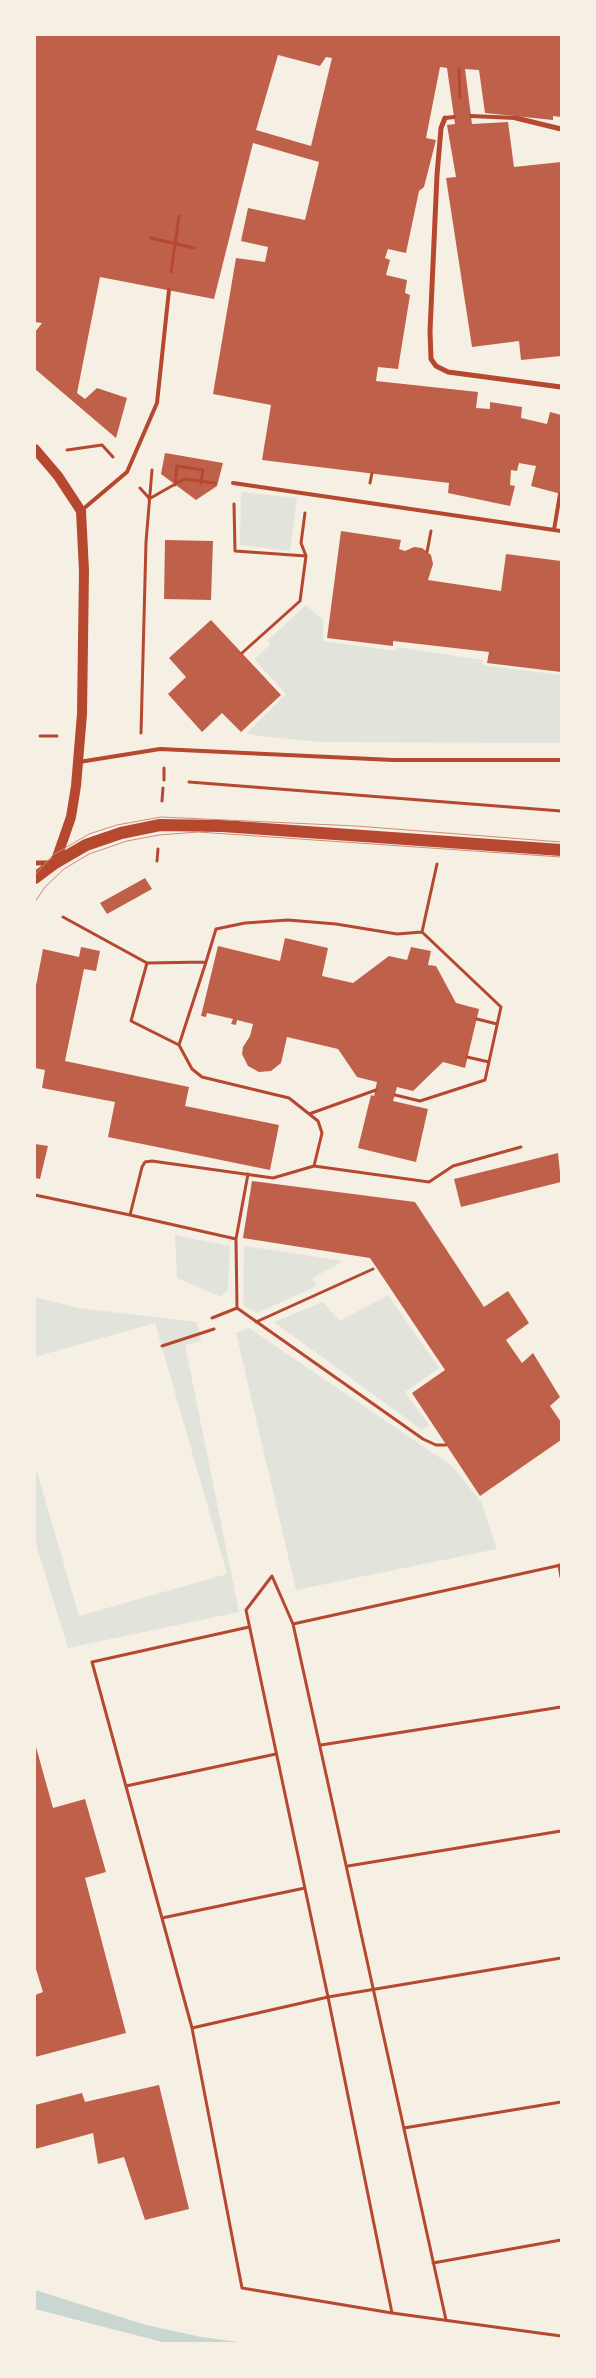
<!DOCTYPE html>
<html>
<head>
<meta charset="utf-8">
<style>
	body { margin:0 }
	#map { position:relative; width:596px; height:2378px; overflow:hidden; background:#f6efe4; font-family:"Varela Round",sans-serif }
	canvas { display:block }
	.frame { position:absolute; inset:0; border:36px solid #f6efe4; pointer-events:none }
</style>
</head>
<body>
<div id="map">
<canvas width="596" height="2378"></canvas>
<div class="frame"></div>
</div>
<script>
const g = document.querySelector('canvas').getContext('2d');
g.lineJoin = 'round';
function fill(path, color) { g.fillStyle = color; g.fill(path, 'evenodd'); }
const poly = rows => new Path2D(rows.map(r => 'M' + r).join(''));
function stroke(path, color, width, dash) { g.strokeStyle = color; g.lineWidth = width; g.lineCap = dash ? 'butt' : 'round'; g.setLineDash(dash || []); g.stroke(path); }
fill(poly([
	[241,492,297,498,290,551,240,545],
	[306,605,323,620,323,641,396,651,397,647,483,660,482,665,561,675,561,743,320,742,259,736,247,733,286,694,254,659,270,645,268,640],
	[175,1235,230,1246,228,1289,221,1297,177,1278],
	[244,1246,344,1261,312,1278,317,1286,257,1313,243,1305],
	[388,1295,439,1368,405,1392,429,1425,422,1430,274,1322,323,1302,340,1321],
	[35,1297,78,1308,197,1322,201,1341,185,1345,239,1612,68,1648,35,1541,35,1465,79,1616,227,1574,155,1323,35,1357],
	[249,1328,452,1466,481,1502,497,1549,296,1590,236,1333]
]), '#e2e4dc');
fill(poly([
	[35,2290,146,2325,201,2337,246,2343,166,2343,35,2309]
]), '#c9d6d2');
fill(poly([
	[35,35,561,35,561,117,553,116,553,120,485,113,479,70,465,69,472,124,508,122,514,167,561,162,561,356,521,360,519,341,472,347,446,178,456,177,447,125,455,124,447,68,440,67,426,138,436,140,424,187,419,191,406,253,388,249,385,258,390,260,386,275,407,280,405,293,410,295,398,369,378,367,376,381,478,392,476,408,490,409,490,402,522,407,521,418,547,424,550,412,561,415,561,494,531,486,536,466,519,463,517,471,511,470,510,485,515,486,510,506,448,493,449,483,262,460,271,405,213,394,236,258,265,262,268,247,241,241,248,208,305,220,319,162,253,143,214,299,100,277,77,393,85,399,97,388,127,398,116,438,35,369,35,332,42,323,35,322],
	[278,55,320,66,326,57,332,58,311,146,256,130],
	[165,453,223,463,217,486,196,500,161,474],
	[341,531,401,540,399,549,405,551,414,547,422,548,431,555,433,564,428,580,501,591,506,554,561,561,561,672,487,663,489,652,393,641,393,646,327,638],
	[165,540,213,541,211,600,164,599],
	[211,620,281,695,241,732,222,713,202,732,168,694,186,677,169,658],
	[145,878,152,889,107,914,100,903],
	[285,938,328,948,322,976,353,983,389,956,407,960,411,947,431,951,428,965,436,966,456,1003,479,1009,465,1068,443,1062,413,1091,397,1087,393,1101,428,1109,416,1162,358,1148,371,1095,374,1096,377,1082,357,1077,338,1049,287,1037,281,1063,271,1071,259,1072,248,1066,242,1054,243,1047,250,1036,253,1024,237,1020,236,1025,231,1024,233,1019,207,1013,206,1017,201,1016,218,946,280,961],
	[81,947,100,951,96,971,84,969,65,1061,189,1087,185,1106,279,1125,270,1170,108,1137,115,1102,42,1088,45,1070,35,1068,35,991,43,949,79,957],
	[35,1144,48,1146,40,1179,35,1178],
	[558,1153,561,1182,461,1207,454,1179],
	[252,1181,415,1202,484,1307,508,1291,529,1323,506,1340,522,1363,533,1353,560,1397,550,1406,561,1422,561,1440,480,1496,412,1393,445,1370,370,1258,243,1238],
	[36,1747,53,1808,85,1799,106,1872,85,1878,126,2033,35,2057,35,1995,43,1992,35,1966],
	[159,2085,189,2209,145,2220,124,2157,98,2164,93,2133,35,2149,35,2105,82,2093,85,2102]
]), '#bf614a');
stroke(poly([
	[459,69,460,98],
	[151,238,194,248],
	[171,272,179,216],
	[67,450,102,445,113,457],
	[370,483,372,473],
	[175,485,177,466,203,470,201,483],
	[140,488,149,498],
	[149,499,184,479,215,483],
	[234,504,235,551,306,556],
	[427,552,431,531],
	[242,653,300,601,306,556,301,543,305,513],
	[141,733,146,542,152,470],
	[40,736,57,736],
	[164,768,164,780],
	[189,782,561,811],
	[162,801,163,788],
	[157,861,158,849],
	[63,917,147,963,206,962,216,929,245,923,288,920,336,924,397,934,422,932,437,864],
	[206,962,179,1045,192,1069,202,1077,289,1098,318,1121,322,1133,314,1166],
	[147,963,131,1021,179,1045],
	[477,1019,497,1024],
	[467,1057,489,1062],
	[395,1095,420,1101,485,1080,501,1007,422,932],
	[309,1114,376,1090],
	[35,1195,130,1215,142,1167,145,1162,152,1161,273,1178,314,1166,429,1182,453,1166,521,1147],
	[130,1215,236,1239,237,1308,423,1439,436,1445,446,1445],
	[236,1239,248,1174],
	[212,1318,237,1308],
	[256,1322,373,1269],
	[162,1346,214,1329],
	[559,1565,561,1577],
	[293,1624,561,1565],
	[249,1627,92,1662,192,2028,242,2288,392,2313,561,2336],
	[321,1745,561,1707],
	[126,1786,276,1754],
	[348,1866,561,1831],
	[162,1918,305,1888],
	[192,2028,328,1997,561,1958],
	[404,2128,561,2102],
	[433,2263,561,2240],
	[392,2313,328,1997,246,1610,272,1576,293,1624,446,2320]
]), '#b5482f', 3);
stroke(poly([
	[471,116,516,118],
	[445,118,454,117],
	[233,483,561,531],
	[82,510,127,472,157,403,169,290],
	[554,530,560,494],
	[79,762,160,749,393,760,561,760]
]), '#b5482f', 4);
stroke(poly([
	[445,118,441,128,437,175,430,331,431,359,436,366,448,372,561,387],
	[516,118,561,129],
	[35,863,49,863]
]), '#b5482f', 5);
stroke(poly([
	[35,449,58,476,81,511,84,571,82,714,76,786,71,817,55,863]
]), '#b5482f', 10);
stroke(poly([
	[35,878,55,863,86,845,121,833,160,825,222,826,561,850]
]), '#b5482f', 12);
stroke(poly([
	[35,875,53,855,89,834,117,825,161,817,356,826,561,842],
	[35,902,45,887,64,869,89,854,127,841,159,835,198,832,561,857]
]), '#cf8b77', 1);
</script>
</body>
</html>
